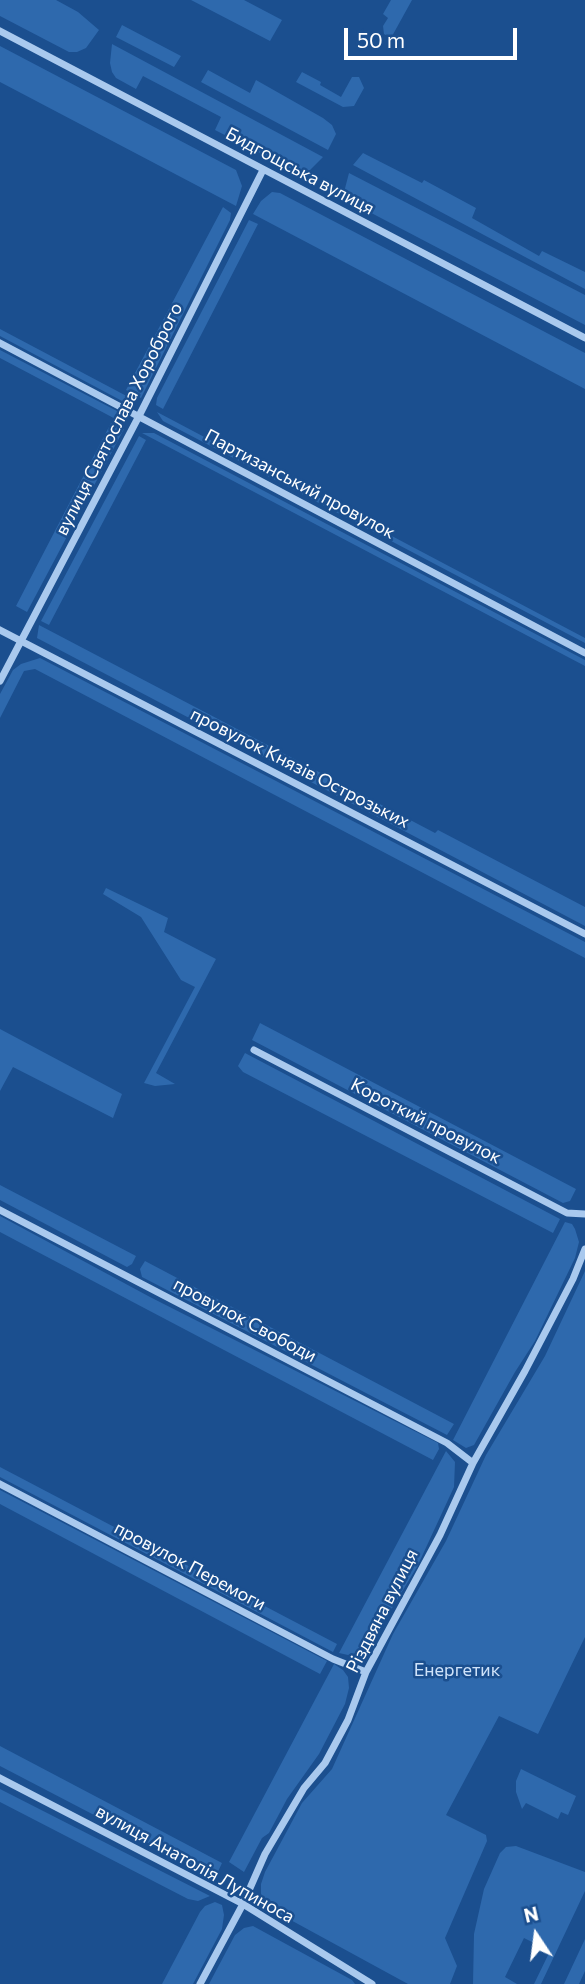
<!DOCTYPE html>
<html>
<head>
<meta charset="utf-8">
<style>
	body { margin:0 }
	#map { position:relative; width:585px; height:1984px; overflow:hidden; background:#1b4f8f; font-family:Commissioner,sans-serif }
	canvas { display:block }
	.north { position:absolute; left:501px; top:1900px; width:70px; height:70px; -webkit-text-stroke:5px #1b4f8f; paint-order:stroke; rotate:347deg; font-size:19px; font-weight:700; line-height:28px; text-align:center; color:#fff }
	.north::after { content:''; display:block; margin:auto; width:24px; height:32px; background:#fff; clip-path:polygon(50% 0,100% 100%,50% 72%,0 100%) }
	.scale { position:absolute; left:344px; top:28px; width:173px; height:32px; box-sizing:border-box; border:4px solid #fff; border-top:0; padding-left:9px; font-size:21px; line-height:24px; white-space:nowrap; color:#fff; -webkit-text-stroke:5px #1b4f8f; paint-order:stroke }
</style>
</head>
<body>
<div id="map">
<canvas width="585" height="1984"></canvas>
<div class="north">N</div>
<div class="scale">50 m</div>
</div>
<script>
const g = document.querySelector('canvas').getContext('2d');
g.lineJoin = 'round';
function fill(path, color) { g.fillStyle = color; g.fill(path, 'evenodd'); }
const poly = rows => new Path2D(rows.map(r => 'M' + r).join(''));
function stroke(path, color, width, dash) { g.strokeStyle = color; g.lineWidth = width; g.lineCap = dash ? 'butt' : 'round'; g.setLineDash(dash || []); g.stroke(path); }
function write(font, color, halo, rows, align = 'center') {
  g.font = font + ' Commissioner,sans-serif'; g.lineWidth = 5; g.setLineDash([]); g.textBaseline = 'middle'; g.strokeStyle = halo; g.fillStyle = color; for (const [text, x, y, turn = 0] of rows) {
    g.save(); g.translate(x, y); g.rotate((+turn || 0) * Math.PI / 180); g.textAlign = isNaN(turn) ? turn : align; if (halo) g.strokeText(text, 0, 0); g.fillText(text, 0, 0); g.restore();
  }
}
fill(poly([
	[0,0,56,0,78,12,99,30,86,48,77,52,69,52,0,16],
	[191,0,244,0,282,20,270,41],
	[391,0,412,0,391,38,384,34,383,26,388,18,383,14],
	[122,25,181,56,174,67,116,37],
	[112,44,323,157,310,170,302,173,295,171,215,130,221,117,143,76,136,89,116,78,112,72,110,63],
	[0,46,236,170,242,186,236,206,0,82],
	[208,70,250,93,256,80,323,118,332,125,336,134,328,150,201,82],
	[302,72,321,82,320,85,341,97,352,77,359,77,364,88,354,106,343,107,296,82],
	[363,153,422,183,424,180,476,208,472,218,539,256,542,251,585,272,585,289,353,165],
	[349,173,585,295,585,325,358,206,343,196],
	[272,192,280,193,585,353,585,389,253,214,261,201],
	[223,207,231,213,230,220,141,398,126,390],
	[249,220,258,224,163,409,156,405,157,398],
	[0,329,136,401,124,402,0,336],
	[0,350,117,411,125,424,0,358],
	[157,412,585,638,585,643,163,421],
	[111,423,124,429,27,612,16,606],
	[142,433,154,433,585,660,585,666],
	[139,436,146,440,49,625,41,621],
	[39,625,435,833,438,830,585,907,585,926,37,638],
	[40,658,585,942,585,958,35,669,24,671,0,718,0,694,13,670,21,664],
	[106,888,168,918,164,932,216,959,156,1073,175,1084,155,1086,144,1083,195,987,181,980,141,917,103,894],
	[260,1023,576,1189,570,1201,563,1203,252,1040],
	[0,1029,122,1094,113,1118,13,1067,0,1091],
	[245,1053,560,1219,553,1233,243,1072,238,1066],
	[0,1185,136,1256,132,1264,127,1267,0,1200],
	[0,1216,150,1297,438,1443,439,1449,433,1460,34,1250,0,1232],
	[565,1222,572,1224,575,1229,579,1242,575,1258,535,1341,515,1372,474,1445,466,1448,453,1440],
	[145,1261,454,1424,447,1435,142,1277,140,1269],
	[585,1271,585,1637,538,1734,499,1716,446,1815,486,1835,487,1841,445,1938,457,1966,450,1984,408,1984,276,1912,267,1904,261,1894,261,1884,265,1872,302,1803,332,1769,393,1634,446,1541,486,1455,545,1356],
	[446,1451,455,1462,454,1487,417,1567,366,1651,348,1655,339,1653],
	[0,1467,337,1644,333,1652,0,1477],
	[0,1490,327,1661,320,1674,0,1504],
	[334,1664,343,1670,348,1677,349,1688,345,1704,319,1754,287,1799,269,1833,262,1838,244,1872,229,1862],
	[0,1746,222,1863,215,1878,0,1766],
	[521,1769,576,1796,568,1815,561,1812,558,1819,526,1803,522,1809,516,1792,516,1781],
	[0,1789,210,1896,198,1901,188,1899,0,1802],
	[516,1846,585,1872,585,1891,541,1984,534,1984,550,1951,524,1938,505,1977,517,1984,473,1984,474,1934,484,1889,500,1853,506,1847],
	[215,1902,222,1905,224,1915,222,1929,193,1984,162,1984,200,1912,205,1906],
	[253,1926,352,1980,355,1984,209,1984,235,1935,244,1928],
	[585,1939,585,1971,579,1984,564,1984]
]), '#2e69ad');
stroke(poly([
	[0,31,585,338],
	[0,343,585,653],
	[0,630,585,934],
	[0,681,139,416,263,170],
	[254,1050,567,1213,585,1214],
	[0,1210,447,1443,473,1463],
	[0,1484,333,1659,366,1672],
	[0,1778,243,1904,372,1984],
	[200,1984,243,1904,265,1854,304,1788,325,1763,348,1720,366,1672,440,1535,473,1463,525,1371,573,1279,585,1249]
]), '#a9c9ee', 7);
write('18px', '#fff', '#1b4f8f', [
	["Бидгощська вулиця",300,171,28],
	["вулиця Святослава Хороброго",119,419,-63],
	["Партизанський провулок",300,484,28],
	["провулок Князів Острозьких",300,768,27],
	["Короткий провулок",426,1121,27],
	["провулок Свободи",245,1320,28],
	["провулок Перемоги",190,1566,28],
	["Різдвяна вулиця",382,1611,-63],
	["вулиця Анатолія Лупиноса",195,1864,29]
]);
write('18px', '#cfe3fa', '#1b4f8f', [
	["Енергетик",457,1670]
]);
</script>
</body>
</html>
